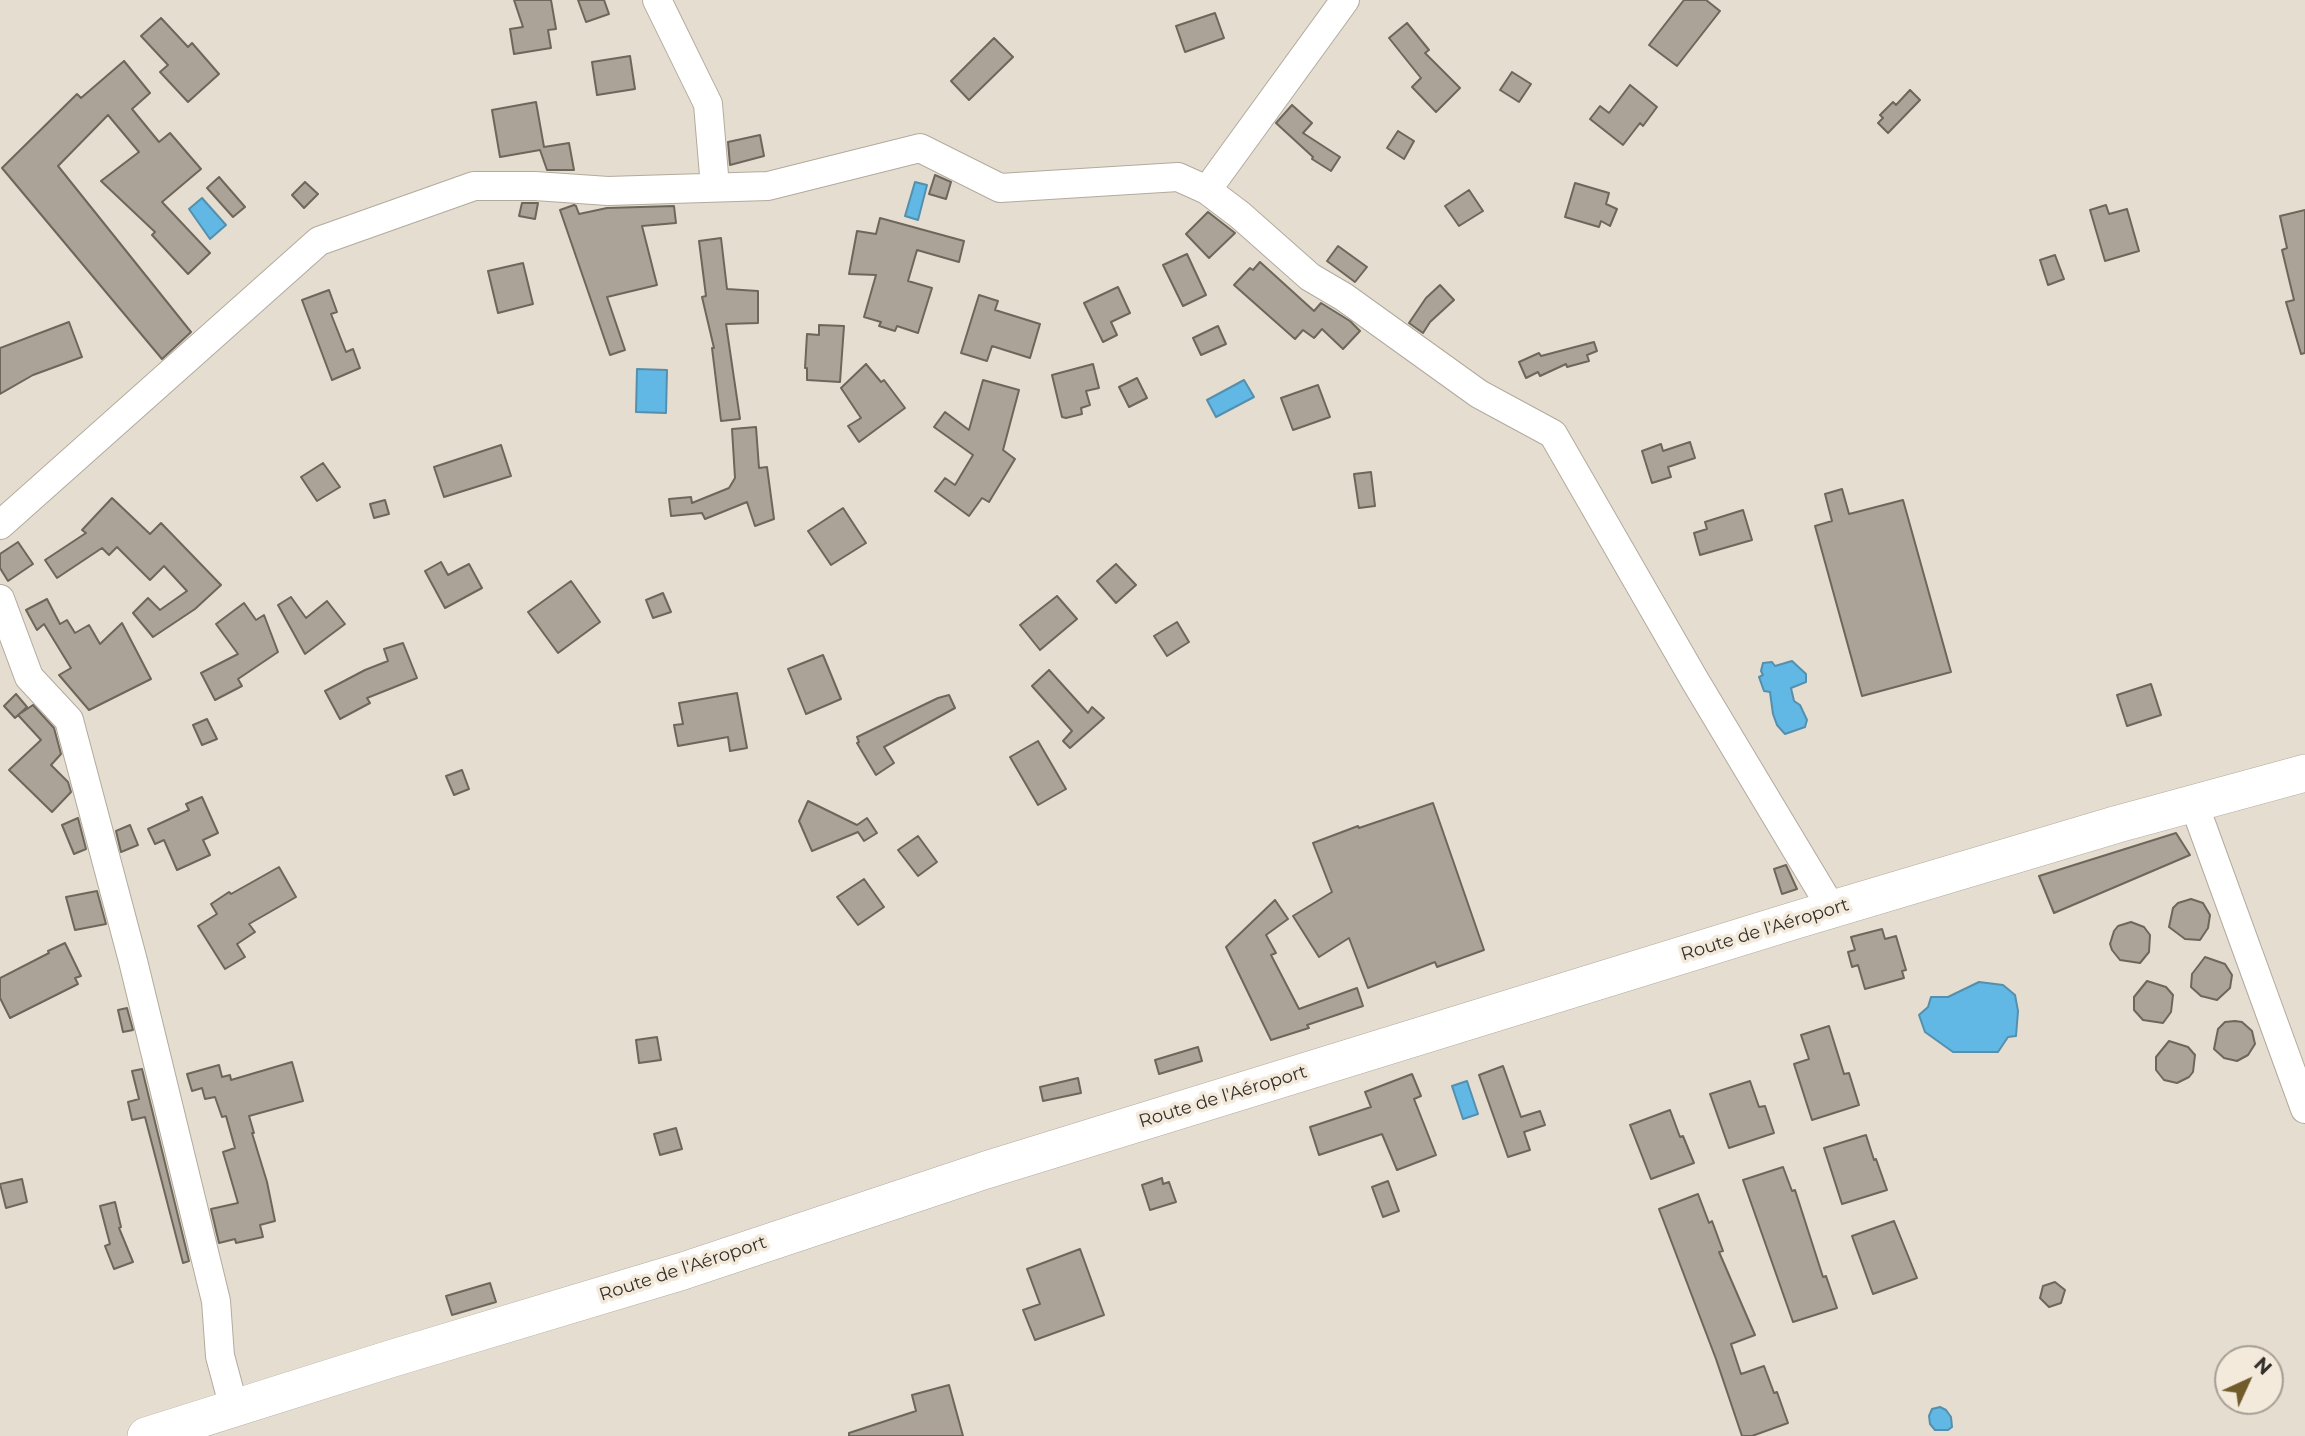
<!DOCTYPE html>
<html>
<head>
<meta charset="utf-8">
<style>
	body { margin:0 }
	#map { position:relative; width:2305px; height:1436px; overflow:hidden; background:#e5ddcf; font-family:Montserrat,sans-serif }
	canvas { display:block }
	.north { position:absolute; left:2214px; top:1345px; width:70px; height:70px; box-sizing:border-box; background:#f3eadc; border:2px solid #a69f95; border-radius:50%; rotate:45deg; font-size:19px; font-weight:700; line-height:28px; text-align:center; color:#332f2a }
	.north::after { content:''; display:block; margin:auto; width:24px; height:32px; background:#715b2b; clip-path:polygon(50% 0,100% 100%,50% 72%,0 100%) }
</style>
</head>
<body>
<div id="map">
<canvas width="2305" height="1436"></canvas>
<div class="north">N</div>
</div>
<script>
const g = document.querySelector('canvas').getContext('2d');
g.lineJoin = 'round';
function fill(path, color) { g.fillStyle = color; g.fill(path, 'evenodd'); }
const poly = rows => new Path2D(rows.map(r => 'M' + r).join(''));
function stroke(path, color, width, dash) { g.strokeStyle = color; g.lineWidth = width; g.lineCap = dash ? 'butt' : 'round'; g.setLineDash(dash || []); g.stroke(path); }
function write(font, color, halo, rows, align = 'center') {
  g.font = font + ' Montserrat,sans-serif'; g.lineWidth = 7; g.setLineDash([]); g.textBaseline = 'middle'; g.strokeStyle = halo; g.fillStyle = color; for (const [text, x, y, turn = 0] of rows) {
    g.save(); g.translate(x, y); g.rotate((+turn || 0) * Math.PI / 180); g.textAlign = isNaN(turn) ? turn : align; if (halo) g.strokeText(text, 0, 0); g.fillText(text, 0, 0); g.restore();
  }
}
const water = poly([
	[915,182,927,185,918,220,905,216,915,182],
	[202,198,226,225,210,239,189,209,202,198],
	[637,369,667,370,666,413,636,412,637,369],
	[1244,380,1254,397,1216,417,1207,400,1244,380],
	[1792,661,1806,674,1806,682,1791,688,1794,701,1800,705,1807,720,1805,727,1785,734,1777,725,1773,714,1770,692,1764,691,1759,677,1763,675,1761,671,1763,663,1772,662,1775,666,1792,661],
	[1979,982,2003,985,2015,995,2018,1011,2016,1036,2008,1037,1998,1052,1953,1052,1925,1032,1919,1015,1928,1007,1931,997,1948,997,1979,982],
	[1467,1081,1478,1114,1463,1119,1452,1086,1467,1081],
	[1940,1407,1946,1410,1951,1417,1952,1427,1948,1430,1935,1430,1930,1424,1929,1416,1932,1409,1940,1407]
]);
fill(water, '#62b8e5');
stroke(water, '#548fad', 2);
const building = poly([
	[514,0,551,0,556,29,548,30,551,48,514,54,510,29,523,27,514,0],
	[578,0,604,0,609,14,586,22,578,0],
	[1684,0,1706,0,1720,11,1677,66,1649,45,1684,0],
	[1215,13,1224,38,1185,52,1176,26,1215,13],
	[161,18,188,47,192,43,219,74,188,102,160,72,168,65,141,36,161,18],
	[1407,23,1429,50,1425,53,1460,88,1436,112,1412,87,1421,78,1389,38,1407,23],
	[994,38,1013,57,969,100,951,81,994,38],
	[630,56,635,89,597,95,592,62,630,56],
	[124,61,150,93,132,109,159,142,170,133,201,169,162,202,210,253,188,274,152,235,155,232,101,181,139,152,108,115,58,166,191,332,162,359,2,168,77,94,81,98,124,61],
	[1512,72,1531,84,1519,102,1500,90,1512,72],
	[1630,85,1657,107,1643,126,1640,123,1623,145,1590,119,1600,106,1609,113,1630,85],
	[1910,90,1920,100,1888,133,1878,123,1883,118,1880,115,1893,102,1896,105,1910,90],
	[536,102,544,147,569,143,574,170,547,170,540,150,500,157,492,110,536,102],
	[1292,105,1312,123,1303,133,1340,157,1331,171,1312,159,1313,157,1276,123,1292,105],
	[1398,131,1414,141,1404,159,1387,148,1398,131],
	[760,135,764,156,730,165,728,142,760,135],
	[935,175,951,182,946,199,929,194,935,175],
	[219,177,245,207,233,217,207,188,219,177],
	[305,182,318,194,304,208,292,195,305,182],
	[1575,183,1609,193,1606,204,1617,209,1610,226,1601,221,1599,227,1565,217,1575,183],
	[1469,190,1483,211,1459,226,1445,206,1469,190],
	[522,203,538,203,535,219,519,216,522,203],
	[574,205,576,206,579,214,607,208,674,206,676,223,642,226,657,285,607,297,625,350,610,355,560,210,574,205],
	[2106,205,2109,214,2127,209,2139,251,2105,261,2090,210,2106,205],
	[2305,210,2305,353,2301,354,2286,302,2294,300,2282,250,2287,248,2280,216,2305,210],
	[1208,212,1235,233,1209,258,1186,234,1208,212],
	[880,218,964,241,959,262,917,250,908,281,932,288,918,333,897,326,895,331,879,326,881,322,864,317,876,275,849,274,857,231,876,234,880,218],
	[721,238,727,289,758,291,758,323,726,324,740,419,721,421,712,348,714,348,702,297,706,296,699,241,721,238],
	[1338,246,1367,267,1355,282,1327,261,1338,246],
	[1187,254,1206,295,1183,306,1163,265,1187,254],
	[2055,255,2064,279,2048,285,2040,260,2055,255],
	[1260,262,1314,311,1321,303,1350,321,1360,331,1343,349,1322,329,1314,338,1303,330,1295,339,1234,285,1250,268,1253,270,1260,262],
	[523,263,533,304,498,313,488,271,523,263],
	[1440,285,1454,300,1430,322,1423,333,1409,323,1426,298,1440,285],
	[1118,287,1130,313,1111,322,1117,335,1103,342,1084,303,1118,287],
	[329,290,337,312,331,314,346,352,353,349,360,368,332,380,302,300,329,290],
	[979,295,998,301,995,310,1040,324,1030,358,992,346,987,361,961,353,979,295],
	[69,322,82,357,33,375,0,394,0,348,69,322],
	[819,325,844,326,840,382,807,380,807,368,805,368,807,334,819,335,819,325],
	[1218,326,1226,344,1201,355,1193,338,1218,326],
	[1594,342,1597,351,1587,355,1589,361,1567,367,1566,364,1540,376,1538,372,1526,378,1519,362,1539,353,1541,356,1594,342],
	[866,364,881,382,884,380,905,408,859,442,848,426,861,418,841,388,866,364],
	[1093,364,1099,388,1086,391,1090,405,1081,408,1082,414,1066,418,1062,417,1052,375,1093,364],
	[1137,378,1147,398,1129,407,1119,387,1137,378],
	[983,380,1019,390,1003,450,1015,459,989,502,982,498,969,516,935,491,945,478,955,485,973,455,934,427,945,412,969,430,983,380],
	[1318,385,1330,417,1293,430,1281,398,1318,385],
	[756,427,759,468,767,467,774,519,755,526,747,502,705,519,702,513,671,516,669,499,691,497,692,503,729,488,735,478,732,429,756,427],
	[1690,442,1695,458,1668,467,1671,477,1652,483,1642,451,1661,444,1663,451,1690,442],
	[501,445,511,476,444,497,434,467,501,445],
	[323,463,340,487,317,501,301,477,323,463],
	[1371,472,1375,506,1359,508,1354,474,1371,472],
	[1842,489,1849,514,1903,500,1951,672,1862,696,1815,526,1832,521,1825,494,1842,489],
	[112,498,150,534,161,523,221,585,195,609,153,637,133,613,148,598,160,610,187,591,164,566,150,580,117,547,109,555,102,548,57,578,45,560,86,533,82,530,112,498],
	[385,500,389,514,374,518,370,504,385,500],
	[843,508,866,543,831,565,808,531,843,508],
	[1743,510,1752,540,1700,555,1694,533,1707,529,1705,522,1743,510],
	[18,542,33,564,8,581,0,568,0,554,18,542],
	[441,562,448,575,469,564,482,588,445,608,425,571,441,562],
	[1116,564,1136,585,1116,603,1097,581,1116,564],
	[571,581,600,622,558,653,528,612,571,581],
	[663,593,671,612,653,618,646,600,663,593],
	[1057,596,1077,619,1040,650,1020,625,1057,596],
	[291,597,306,618,327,601,345,624,305,654,278,605,291,597],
	[47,599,60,624,67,620,75,633,89,625,100,644,122,623,151,679,89,710,59,675,71,668,44,624,37,630,26,610,47,599],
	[244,603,256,620,264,615,278,652,238,679,242,686,215,700,201,673,238,654,216,624,244,603],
	[1177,622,1189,642,1167,656,1154,636,1177,622],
	[403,643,417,678,367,698,370,703,340,719,325,691,365,670,388,661,384,649,403,643],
	[823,655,841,699,806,714,788,669,823,655],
	[1049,670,1088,713,1092,707,1104,718,1070,748,1063,741,1072,731,1032,686,1049,670],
	[2151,684,2161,715,2127,726,2117,695,2151,684],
	[737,693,747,748,730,751,728,737,678,746,674,725,683,724,679,703,737,693],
	[16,694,27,707,15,718,4,706,16,694],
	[949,695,955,708,884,747,894,763,876,775,857,743,859,742,857,737,938,698,949,695],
	[33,705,54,728,61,754,51,765,68,782,71,792,52,812,9,770,41,740,18,715,33,705],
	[207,719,217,739,202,745,193,725,207,719],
	[1038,741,1066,789,1038,805,1010,757,1038,741],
	[462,770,469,789,454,795,446,776,462,770],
	[202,797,218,833,203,840,210,855,177,870,164,840,155,844,148,829,189,810,186,804,202,797],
	[808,801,857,825,867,818,877,833,864,841,858,832,812,851,799,821,808,801],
	[1433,803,1484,950,1437,967,1435,962,1368,988,1349,938,1319,957,1293,916,1332,892,1313,843,1358,826,1359,828,1433,803],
	[78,818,86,849,74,854,62,825,78,818],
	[130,825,138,845,121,852,116,831,130,825],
	[2176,833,2190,855,2054,913,2039,876,2176,833],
	[918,836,937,862,918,876,898,850,918,836],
	[1786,865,1797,889,1782,894,1774,869,1786,865],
	[279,867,296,897,249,924,255,932,237,944,245,957,225,969,198,926,217,914,211,904,229,892,231,894,279,867],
	[864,879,884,907,858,925,837,897,864,879],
	[97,891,106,924,75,930,66,897,97,891],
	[2191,899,2203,903,2210,915,2208,928,2200,940,2185,939,2169,927,2173,908,2178,903,2191,899],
	[1275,900,1288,919,1266,935,1276,953,1271,955,1299,1009,1357,988,1363,1006,1307,1025,1309,1028,1271,1040,1226,947,1275,900],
	[2131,922,2144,927,2150,935,2149,952,2140,963,2120,960,2112,950,2110,944,2114,931,2118,926,2131,922],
	[1882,929,1885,939,1896,936,1906,970,1902,971,1904,978,1865,989,1858,965,1852,967,1848,952,1855,950,1851,937,1882,929],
	[65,943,81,976,75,978,78,984,10,1018,0,998,0,978,49,953,48,951,65,943],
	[2205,957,2225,964,2232,975,2230,988,2217,1000,2201,996,2191,987,2192,974,2205,957],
	[2147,981,2166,987,2173,995,2171,1012,2163,1023,2143,1020,2134,1010,2134,997,2147,981],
	[127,1008,133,1030,123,1032,118,1010,127,1008],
	[2235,1021,2242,1022,2252,1031,2255,1044,2248,1055,2237,1061,2224,1058,2214,1049,2218,1029,2225,1022,2235,1021],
	[1829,1026,1844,1074,1849,1073,1859,1105,1812,1120,1794,1064,1809,1059,1801,1035,1829,1026],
	[657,1037,661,1060,639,1063,636,1040,657,1037],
	[2169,1041,2188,1047,2195,1055,2193,1072,2189,1077,2177,1083,2164,1080,2156,1070,2156,1057,2169,1041],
	[1198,1047,1202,1061,1159,1074,1155,1060,1198,1047],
	[292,1062,303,1101,249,1116,254,1133,252,1133,267,1182,275,1221,260,1225,263,1237,236,1243,235,1239,219,1243,211,1209,238,1203,223,1152,235,1148,226,1116,222,1117,215,1097,205,1099,202,1088,192,1091,187,1074,219,1065,222,1077,230,1075,231,1080,292,1062],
	[1503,1066,1521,1117,1540,1111,1545,1125,1524,1132,1530,1150,1508,1157,1479,1075,1503,1066],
	[142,1069,189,1261,183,1263,145,1117,132,1120,128,1102,139,1099,132,1071,142,1069],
	[1412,1074,1421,1096,1414,1099,1436,1155,1397,1170,1382,1134,1319,1155,1310,1127,1371,1107,1365,1092,1412,1074],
	[1078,1078,1081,1093,1043,1101,1040,1087,1078,1078],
	[1750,1081,1759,1107,1765,1106,1774,1133,1729,1148,1710,1094,1750,1081],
	[1670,1110,1680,1137,1683,1136,1694,1163,1651,1179,1630,1125,1670,1110],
	[676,1128,682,1149,660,1155,654,1134,676,1128],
	[1866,1135,1874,1160,1876,1159,1887,1190,1842,1204,1824,1148,1866,1135],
	[1783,1167,1792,1191,1795,1190,1823,1277,1826,1276,1837,1308,1793,1322,1743,1180,1783,1167],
	[1162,1178,1163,1184,1169,1182,1176,1202,1150,1210,1142,1185,1162,1178],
	[22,1179,27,1202,6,1208,0,1184,22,1179],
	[1388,1181,1399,1211,1383,1217,1372,1187,1388,1181],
	[1698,1194,1709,1223,1712,1221,1723,1251,1719,1252,1755,1335,1731,1344,1741,1374,1764,1366,1774,1393,1777,1392,1788,1423,1752,1436,1742,1436,1716,1359,1659,1209,1698,1194],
	[115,1202,121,1227,119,1228,133,1262,114,1269,105,1246,110,1244,100,1206,115,1202],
	[1894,1221,1917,1278,1873,1294,1852,1236,1894,1221],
	[1080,1249,1104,1315,1035,1340,1023,1310,1040,1304,1027,1269,1080,1249],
	[2055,1282,2065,1290,2061,1303,2049,1307,2040,1298,2043,1286,2055,1282],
	[490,1283,496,1302,452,1315,446,1296,490,1283],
	[949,1385,963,1436,849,1436,849,1433,916,1411,912,1395,949,1385]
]);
fill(building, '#aba397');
stroke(building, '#6d665a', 2);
const minor = poly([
	[657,0,708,104,715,187],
	[1207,190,1345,0],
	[0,525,319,241,474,186,535,186,608,191,768,186,920,148,1000,188,1178,177,1207,190,1240,215,1310,277,1344,297,1479,394,1553,434,1694,679,1832,909],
	[0,599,29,677,69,720,133,961,216,1301,220,1356,234,1408],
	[2194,804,2305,1109]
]);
const major = poly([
	[146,1436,390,1359,683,1271,986,1170,1796,920,2118,824,2305,773]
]);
stroke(minor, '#b2aa9d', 30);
stroke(major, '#b2aa9d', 38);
stroke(minor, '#fff', 28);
stroke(major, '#fff', 37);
write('18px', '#332f2a', '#f3eadc', [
	["Route de l'Aéroport",1765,930,-17],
	["Route de l'Aéroport",1223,1097,-17],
	["Route de l'Aéroport",683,1269,-18]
]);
</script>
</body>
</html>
